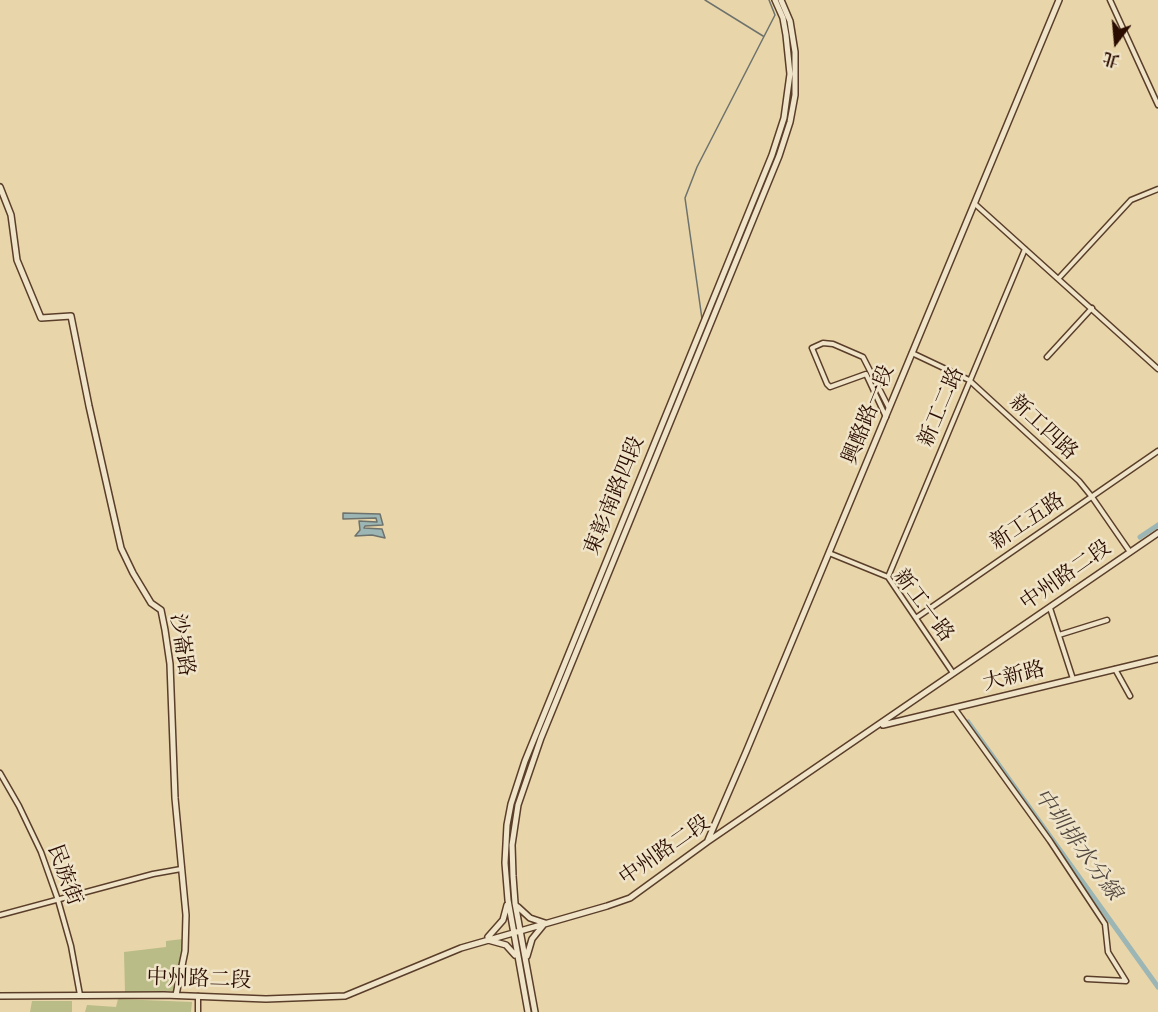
<!DOCTYPE html>
<html>
<head>
<meta charset="utf-8">
<style>
	body { margin:0 }
	#map { position:relative; width:1158px; height:1012px; overflow:hidden; background:#e8d5aa; font-family:Alegreya,"Noto Serif TC",serif }
	canvas { display:block }
	.north { position:absolute; left:1086px; top:12px; width:60px; height:60px; -webkit-text-stroke:4px #f0e4c8; paint-order:stroke; rotate:196deg; font-size:16px; font-weight:700; line-height:24px; text-align:center; color:#2a0c00 }
	.north::after { content:''; display:block; margin:auto; width:21px; height:27px; background:#2a0c00; clip-path:polygon(50% 0,100% 100%,50% 72%,0 100%) }
</style>
</head>
<body>
<div id="map">
<canvas width="1158" height="1012"></canvas>
<div class="north">北</div>
</div>
<script>
const g = document.querySelector('canvas').getContext('2d');
g.lineJoin = 'round';
function fill(path, color) { g.fillStyle = color; g.fill(path, 'evenodd'); }
const poly = rows => new Path2D(rows.map(r => 'M' + r).join(''));
function stroke(path, color, width, dash) { g.strokeStyle = color; g.lineWidth = width; g.lineCap = dash ? 'butt' : 'round'; g.setLineDash(dash || []); g.stroke(path); }
function write(font, color, halo, rows, align = 'center') {
  g.font = font + ' Alegreya,"Noto Serif TC",serif'; g.lineWidth = 5; g.setLineDash([]); g.textBaseline = 'middle'; g.strokeStyle = halo; g.fillStyle = color; for (const [text, x, y, turn = 0] of rows) {
    g.save(); g.translate(x, y); g.rotate((+turn || 0) * Math.PI / 180); g.textAlign = isNaN(turn) ? turn : align; if (halo) g.strokeText(text, 0, 0); g.fillText(text, 0, 0); g.restore();
  }
}
fill(poly([
	[183,939,175,991,125,992,124,952,166,947,166,941],
	[118,999,192,1002,191,1012,85,1012,87,1005,116,1007],
	[32,1001,72,1001,72,1012,30,1012]
]), '#b9bc86');
const water = poly([
	[343,513,380,514,383,525,365,526,364,528,382,529,385,538,372,535,355,536,360,530,359,521,377,522,376,518,343,519,343,513]
]);
fill(water, '#9bb6b4');
stroke(water, '#6e726c', 1.5);
stroke(poly([
	[705,0,763,36],
	[702,319,685,198,697,167,775,15,769,0]
]), '#6e726c', 1.5);
stroke(poly([
	[1140,537,1158,525],
	[968,722,1158,987]
]), '#9bb6b4', 5);
const minor = poly([
	[1110,0,1158,105],
	[975,204,1158,369],
	[1059,278,1131,200,1158,189],
	[912,353,969,380,1079,481,1092,497,1130,552],
	[1047,357,1092,308],
	[886,417,866,374,830,387,827,384,812,348,823,343,833,344,863,357,889,408],
	[829,553,888,577,953,673],
	[888,577,1025,249],
	[1050,608,1073,679],
	[916,618,1158,451],
	[1059,635,1107,620],
	[1115,669,1130,696],
	[955,709,1050,841,1105,924,1108,952,1126,981,1087,979],
	[0,773,19,806,41,852,58,900,71,946,80,995],
	[0,915,153,874,181,869],
	[198,996,198,1012]
]);
const tertiary = poly([
	[0,187,11,215,17,260,41,318,71,316,89,406,121,548,133,573,151,603,161,610,165,630,170,664,175,798,186,915,185,951,176,995],
	[883,725,1158,659],
	[708,840,746,752,1059,0],
	[518,907,530,918,545,923,532,939,527,956],
	[488,937,503,920,507,905],
	[488,940,506,945,515,955],
	[0,996,164,995,266,999,345,996,461,948,607,906,630,898,707,842,1158,533],
	[528,1012,508,900,505,863,507,825,511,804,525,761,772,155,784,118,790,74,786,35,783,18,775,0],
	[535,1012,515,903,513,876,512,845,518,805,541,738,779,156,790,122,795,95,795,52,790,21,781,0]
]);
stroke(minor, '#5a3e2a', 7);
stroke(tertiary, '#5a3e2a', 8);
stroke(minor, '#f0e4c8', 4);
stroke(tertiary, '#f0e4c8', 5);
write('21px', '#2a0c00', '#f0e4c8', [
	["新工二路",942,407,-67],
	["興酪路一段",869,415,-68],
	["新工四路",1043,428,43],
	["東彰南路四段",615,496,-68],
	["新工五路",1028,522,-34],
	["中州路二段",1066,576,-35],
	["新工一路",923,606,53],
	["沙崙路",181,645,81],
	["大新路",1014,677,-14],
	["中州路二段",665,851,-35],
	["民族街",64,875,70],
	["中州路二段",199,980,2]
]);
write('italic 22px', '#52483f', '#f0e4c8', [
	["中圳排水分線",1077,845,54]
]);
</script>
</body>
</html>
